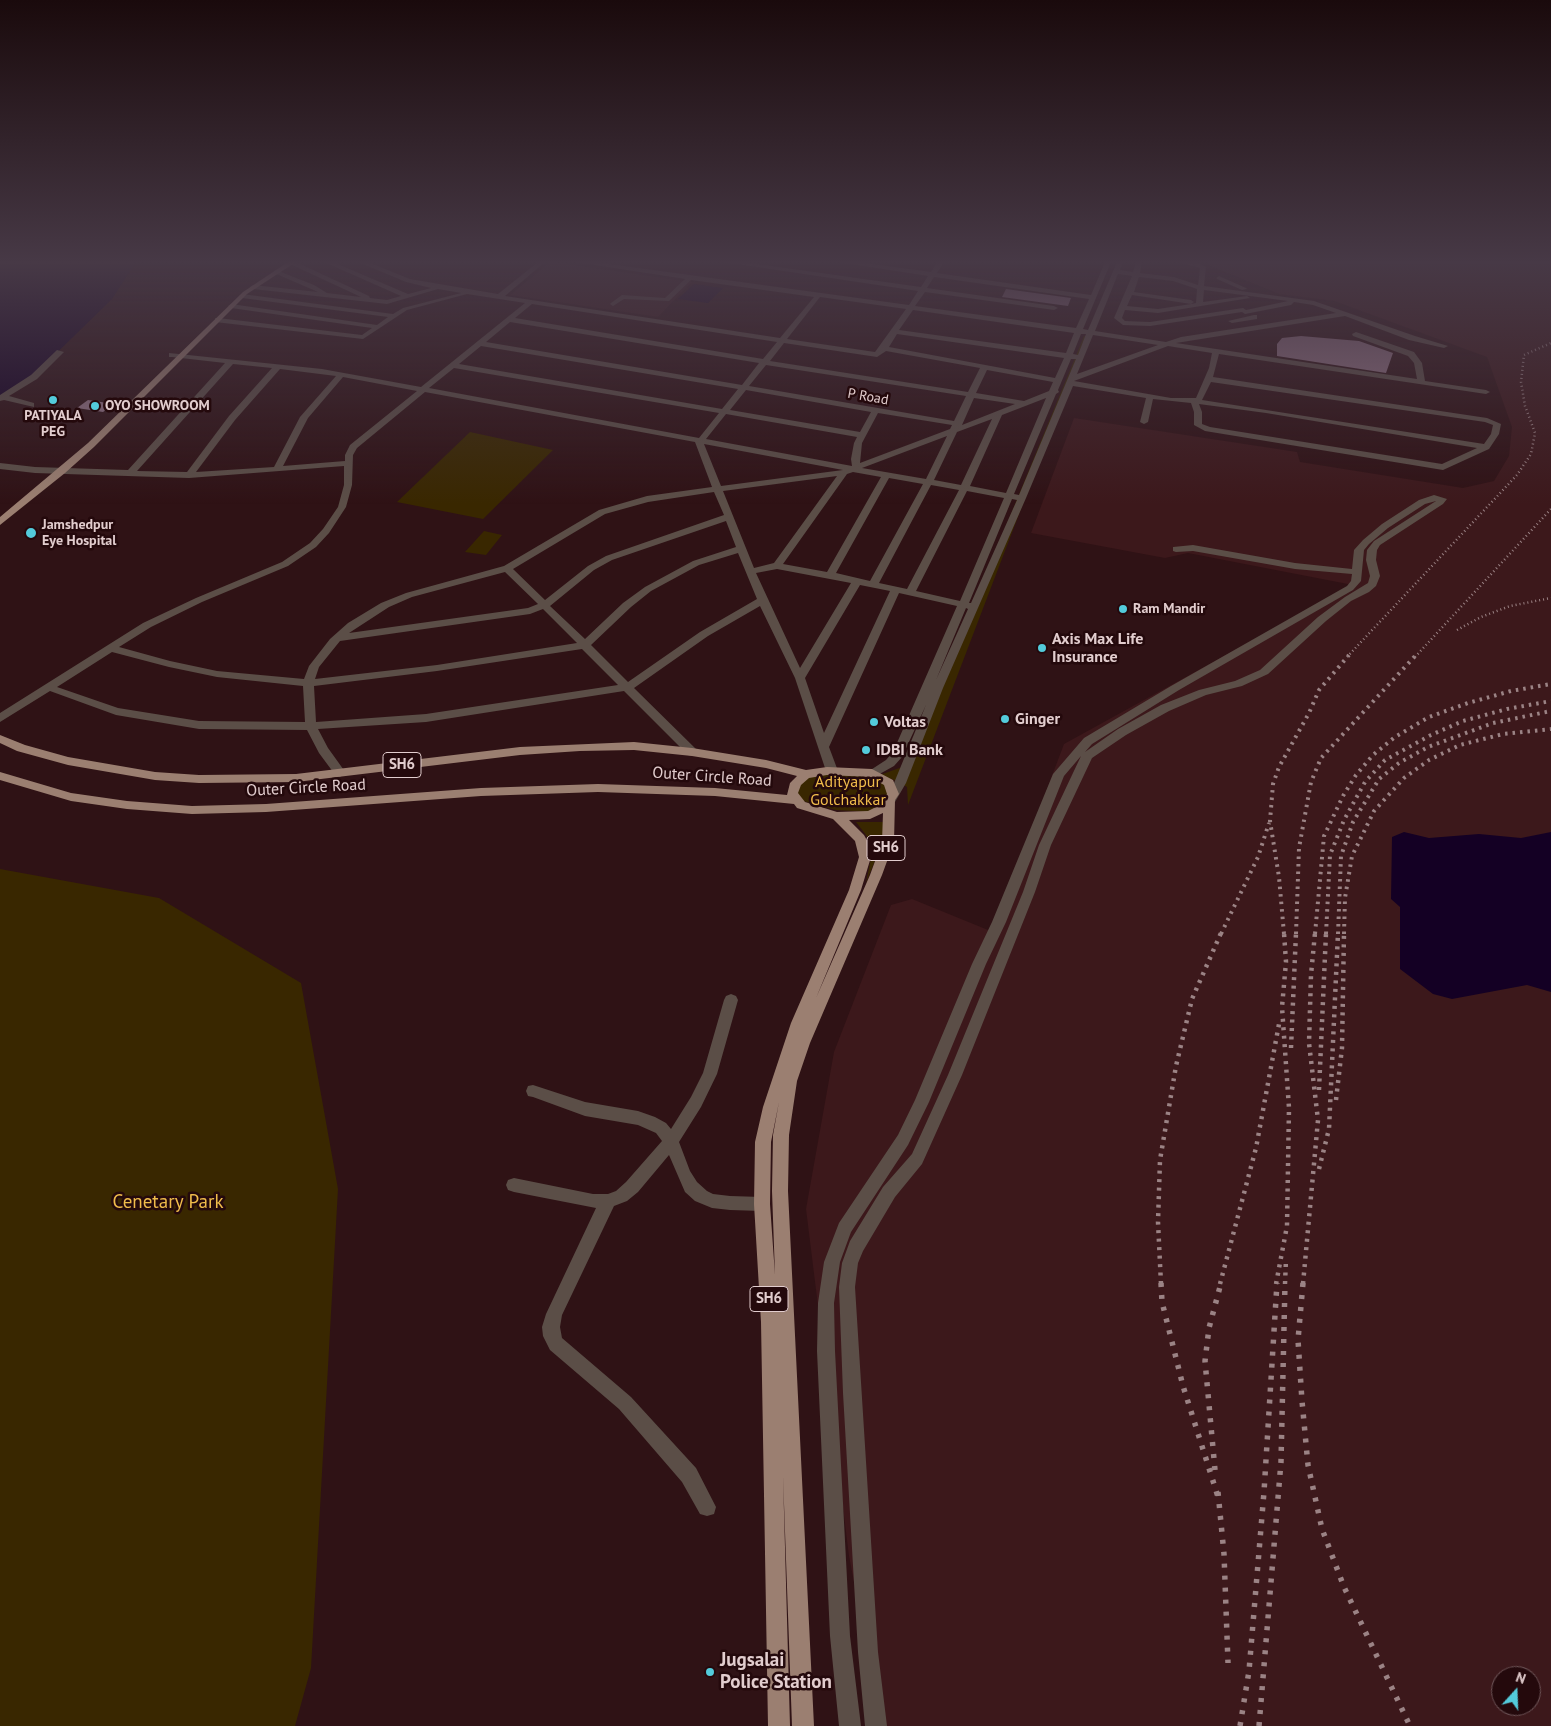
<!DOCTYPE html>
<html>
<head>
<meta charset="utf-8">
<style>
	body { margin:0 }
	#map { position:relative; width:1551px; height:1726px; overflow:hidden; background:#2f1215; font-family:"PT Sans",sans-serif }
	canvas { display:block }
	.north { position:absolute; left:1491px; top:1666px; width:50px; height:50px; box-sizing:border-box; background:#24090c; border:1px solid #70575a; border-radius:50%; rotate:20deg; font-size:14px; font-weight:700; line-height:20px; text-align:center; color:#e2cdce }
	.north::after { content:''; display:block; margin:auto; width:18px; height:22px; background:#53cbdb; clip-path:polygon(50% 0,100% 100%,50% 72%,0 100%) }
</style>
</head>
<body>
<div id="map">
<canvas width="1551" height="1726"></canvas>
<div class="north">N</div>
</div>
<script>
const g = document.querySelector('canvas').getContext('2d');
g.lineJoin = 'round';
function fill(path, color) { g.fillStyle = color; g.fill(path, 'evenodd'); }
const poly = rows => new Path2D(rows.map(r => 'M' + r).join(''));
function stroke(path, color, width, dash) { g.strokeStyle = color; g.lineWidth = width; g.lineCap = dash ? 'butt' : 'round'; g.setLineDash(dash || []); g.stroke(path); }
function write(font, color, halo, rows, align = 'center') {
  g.font = font + ' "PT Sans",sans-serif'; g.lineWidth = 5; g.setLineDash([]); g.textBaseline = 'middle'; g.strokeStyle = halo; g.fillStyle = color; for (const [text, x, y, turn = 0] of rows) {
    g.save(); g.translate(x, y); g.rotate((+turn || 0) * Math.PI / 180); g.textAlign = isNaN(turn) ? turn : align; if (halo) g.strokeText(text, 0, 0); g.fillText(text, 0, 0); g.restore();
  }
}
fill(poly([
	[550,262,553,262,692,282,658,317,510,295],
	[1208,262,1551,262,1551,1726,882,1726,849,1556,806,1209,834,1052,891,905,912,899,993,932,1064,744,1353,585,1188,553,1165,558,1031,533,1074,418,1297,452,1300,462,1463,488,1494,481,1509,456,1512,427,1487,357,1334,301,1279,294,1208,265],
	[1501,1676,1531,1676,1531,1706,1501,1706]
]), '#3c181b');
fill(poly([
	[1084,336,1087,336,908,805,907,787,892,779,877,776,905,766,915,748],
	[470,432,553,450,483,519,397,502],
	[484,531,502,535,486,555,465,552],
	[823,772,879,778,890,793,884,805,869,812,836,810,803,801,796,793,804,778],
	[856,822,885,822,884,838,866,883,873,848,866,835],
	[0,869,159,898,301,983,338,1189,311,1668,295,1726,0,1726]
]), '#392700');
fill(poly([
	[0,262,136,262,112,299,33,376,0,397],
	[694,284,723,288,708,303,678,299],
	[1404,832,1429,838,1479,834,1521,838,1551,832,1551,992,1527,985,1452,999,1433,994,1400,969,1400,907,1391,899,1392,837]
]), '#140024');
fill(poly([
	[1006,289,1071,298,1068,306,1002,297],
	[1301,336,1359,341,1393,353,1386,373,1277,356,1277,344,1282,338],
	[88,400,114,404,103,412,77,408]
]), '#917284');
fill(poly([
	[289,262,296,262,369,296,370,298,387,300,401,296,324,262,333,262,408,294,431,288,406,282,358,262,368,262,410,279,498,294,538,262,545,262,505,296,780,338,814,297,691,280,669,301,624,299,613,306,610,304,611,303,622,295,665,298,685,279,575,262,595,262,909,305,918,291,723,262,743,262,921,287,928,276,838,262,858,262,931,272,937,262,944,262,937,273,1091,295,1105,262,1111,262,1083,329,1088,330,1117,262,1123,262,1120,270,1133,272,1136,262,1142,262,1140,273,1174,277,1198,285,1200,268,1178,262,1197,262,1206,267,1204,286,1314,301,1415,336,1448,346,1444,348,1409,340,1345,316,1176,343,1417,379,1414,363,1408,356,1353,336,1352,334,1356,332,1414,352,1422,363,1425,381,1486,390,1490,392,1486,394,1219,354,1213,377,1487,418,1501,424,1499,434,1489,449,1443,470,1205,431,1194,425,1194,412,1191,403,1153,399,1148,422,1144,424,1140,422,1146,398,1073,386,1026,498,943,688,906,783,895,802,891,803,885,799,894,783,926,705,902,757,894,766,876,776,872,777,866,773,886,760,893,752,957,606,899,593,829,747,838,771,832,775,826,771,795,678,760,606,708,636,634,688,696,749,698,752,696,755,692,756,688,755,624,691,426,722,318,729,328,748,346,773,340,777,336,776,319,753,307,730,199,729,116,715,50,691,0,722,0,713,143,623,196,598,282,562,310,543,323,529,338,507,344,485,344,466,189,478,35,473,0,469,0,463,35,467,128,470,225,363,172,357,169,357,169,353,322,369,421,387,525,303,467,294,407,310,363,339,215,322,215,318,218,318,362,335,372,328,231,308,228,306,231,304,377,325,388,317,242,298,239,296,242,294,393,314,403,308,461,293,438,289,387,304,253,289,250,287,253,285,318,292,274,273,274,271,276,270,314,285,327,293,361,297,290,264,289,262],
	[1118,274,1132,276,1114,318,1123,325,1150,326,1242,312,1245,314,1291,305,1294,302,1313,305,1336,313,1181,337,1166,342,1095,331,1118,274],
	[934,277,1089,299,1076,328,915,306,925,292,1054,310,1058,308,1054,306,927,288,934,277],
	[1139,277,1173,281,1197,289,1196,303,1191,304,1194,302,1191,300,1134,292,1139,277],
	[1204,290,1288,301,1246,310,1243,308,1150,322,1125,321,1122,318,1125,310,1158,313,1250,298,1247,296,1203,302,1204,290],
	[1132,295,1191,304,1158,309,1127,306,1132,295],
	[820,297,906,309,875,352,787,339,820,297],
	[532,304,777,342,763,359,515,318,532,304],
	[913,310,1074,333,1066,353,899,330,913,310],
	[510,322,759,363,742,385,486,342,510,322],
	[897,334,1064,358,1055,378,889,347,897,334],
	[1081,334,1086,334,1078,355,1073,354,1081,334],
	[1093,335,1158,345,1077,374,1093,335],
	[784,343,877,357,886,351,980,368,968,392,770,361,784,343],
	[481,346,738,389,722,409,459,364,481,346],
	[1168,346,1212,353,1209,368,1196,398,1171,398,1074,381,1168,346],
	[1071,359,1076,359,1019,495,1014,494,1056,394,1059,392,1058,390,1071,359],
	[233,364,272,368,229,416,187,472,137,471,233,364],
	[766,365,966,396,954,421,749,386,766,365],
	[454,368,719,413,699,438,429,388,454,368],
	[280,369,336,376,300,417,274,467,196,472,235,420,280,369],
	[987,370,1053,382,1049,391,1024,401,976,393,987,370],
	[343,377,417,391,350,445,345,455,345,461,283,466,308,418,343,377],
	[1211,382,1485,422,1493,425,1491,434,1484,444,1202,400,1211,382],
	[746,390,871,412,860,432,730,410,746,390],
	[425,392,695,442,712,487,647,496,599,510,504,566,406,593,381,603,348,623,330,639,309,666,304,679,217,671,170,661,119,647,151,627,202,602,288,566,316,547,329,533,346,507,352,485,353,455,357,448,425,392],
	[974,398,1015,404,962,425,974,398],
	[1046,398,1006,493,970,486,1002,415,1046,398],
	[1199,404,1266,413,1477,448,1442,464,1210,427,1202,424,1202,412,1199,404],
	[878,413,952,425,950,429,860,463,862,443,878,413],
	[726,414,857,437,854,443,851,459,852,466,706,439,726,414],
	[992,419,961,485,934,480,957,432,992,419],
	[947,436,926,479,862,468,947,436],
	[704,444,843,470,721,486,704,444],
	[853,472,881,477,827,572,783,564,847,474,853,472],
	[837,476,774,563,754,568,723,491,837,476],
	[889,478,923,484,870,581,836,573,889,478],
	[931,485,959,490,907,589,879,583,931,485],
	[967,491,1004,498,960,601,916,591,967,491],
	[714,492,724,515,606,556,588,566,545,600,513,569,605,514,648,502,714,492],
	[1012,499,1017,500,971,603,969,603,1012,499],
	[726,521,736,547,693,561,645,587,623,603,585,639,550,606,594,570,612,560,726,521],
	[738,553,757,599,700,632,628,682,591,645,631,607,651,591,699,565,738,553],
	[777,569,851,583,800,668,756,573,777,569],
	[505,572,538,604,528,608,349,633,389,607,412,597,505,572],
	[860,585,890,591,824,733,805,678,860,585],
	[966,608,968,609,936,680,966,608],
	[543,609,577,643,437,665,315,679,319,667,340,641,530,614,543,609],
	[582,649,618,685,426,714,316,722,314,686,437,671,582,649],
	[112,652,169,667,217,677,303,686,305,722,199,721,118,708,57,687,112,652],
	[1219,276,1246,288,1247,289,1242,290,1217,279,1216,278,1219,276],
	[1254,315,1257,315,1257,319,1232,323,1228,321,1254,315],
	[57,350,64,352,37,379,9,396,34,403,34,407,4,400,0,401,0,395,31,375,57,350],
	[1434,495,1447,499,1443,504,1380,545,1377,550,1376,560,1380,576,1376,586,1369,592,1351,601,1326,621,1268,674,1242,686,1206,695,1169,711,1126,735,1092,758,1051,845,1035,892,962,1075,922,1164,895,1197,863,1251,858,1263,855,1287,878,1652,887,1726,865,1726,858,1652,843,1393,839,1287,842,1263,850,1241,883,1187,912,1154,948,1075,1023,892,1039,845,1081,756,1064,776,1006,922,986,964,929,1102,908,1145,851,1232,840,1262,834,1303,835,1351,850,1636,861,1726,839,1726,830,1636,817,1351,818,1303,824,1262,839,1223,898,1135,915,1100,972,964,992,922,1053,774,1084,738,1171,686,1347,586,1351,581,1352,574,1295,569,1193,551,1176,552,1173,551,1173,547,1193,545,1295,563,1352,569,1354,550,1363,540,1382,524,1419,500,1434,495],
	[1436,501,1374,541,1367,550,1366,560,1370,576,1368,583,1345,597,1318,617,1260,670,1235,681,1199,690,1161,705,1118,729,1085,752,1092,744,1179,690,1353,590,1361,581,1364,550,1369,544,1388,528,1425,504,1436,501],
	[731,994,736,996,738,1000,717,1074,701,1107,679,1142,690,1171,697,1182,707,1191,713,1194,730,1196,762,1197,768,1199,770,1204,768,1209,762,1211,730,1210,712,1208,695,1201,685,1192,669,1155,638,1192,627,1201,614,1206,562,1315,560,1327,562,1338,631,1397,696,1468,716,1507,714,1514,707,1516,700,1514,682,1482,619,1409,550,1350,543,1336,542,1327,546,1314,596,1208,514,1192,508,1190,506,1185,508,1180,514,1178,593,1194,608,1194,616,1191,626,1182,662,1141,656,1133,638,1125,585,1116,533,1097,528,1096,526,1091,528,1086,533,1085,585,1102,638,1111,655,1117,666,1123,671,1129,691,1097,703,1073,724,1000,726,996,731,994]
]), '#5b4e47');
fill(poly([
	[288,262,296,262,247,294,94,447,65,473,0,525,0,517,88,443,243,292,288,262],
	[0,735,25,745,68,757,155,772,199,775,296,774,520,747,634,742,692,748,766,760,806,770,827,767,872,769,893,780,899,794,895,800,894,842,882,875,810,1043,797,1081,789,1135,788,1191,814,1726,792,1726,783,1476,790,1726,768,1726,761,1322,754,1204,755,1142,763,1107,791,1023,849,890,859,857,855,841,833,819,797,808,794,804,715,796,598,792,481,796,266,812,192,814,127,809,71,801,0,780,0,772,71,793,127,801,192,806,266,804,481,788,598,784,715,788,787,795,790,783,797,776,766,768,692,756,634,750,580,751,520,755,296,782,199,783,155,780,68,765,17,751,0,743,0,735],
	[827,775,870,777,884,785,887,794,880,805,868,811,837,812,805,802,798,793,801,785,809,778,827,775],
	[883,813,882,842,870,875,816,998,861,890,871,857,870,846,864,835,849,820,870,819,883,813],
	[779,1102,773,1135,772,1191,775,1275,770,1204,771,1142,779,1102]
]), '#9b7f71');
stroke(poly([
	[1457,630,1481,617,1510,606,1551,598],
	[1347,657,1517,475,1531,454,1535,433,1525,406,1521,382,1524,355,1551,343],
	[1415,657,1551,509]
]), '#9b8385', 2.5, [1, 3]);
stroke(poly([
	[1221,934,1258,857,1269,823],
	[1284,934,1279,877,1270,821,1273,784,1279,767,1309,713,1319,690,1349,655],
	[1296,934,1299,848,1311,782,1321,758,1416,655],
	[1315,934,1324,836,1343,796,1356,775,1373,755,1395,737,1429,717,1468,703,1511,691,1551,684],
	[1326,934,1330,855,1344,820,1365,782,1385,760,1431,735,1463,721,1507,709,1551,701],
	[1338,934,1341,856,1353,822,1379,779,1399,763,1428,747,1493,723,1551,711],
	[1344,934,1345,898,1352,856,1374,811,1404,778,1429,760,1460,745,1503,734,1551,729]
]), '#9b8385', 4, [2.5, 5]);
stroke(poly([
	[1291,1048,1296,933],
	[1319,1090,1326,933],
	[1336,1100,1342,1048,1344,933],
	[1319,1169,1329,1129,1338,933],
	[1161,1284,1158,1222,1160,1160,1176,1066,1192,999,1221,933],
	[1220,1284,1256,1148,1279,1024],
	[1276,1284,1287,1226,1289,1108,1282,1007,1286,962,1284,933],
	[1285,1284,1286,1259],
	[1303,1284,1318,1120,1309,1043,1311,975,1315,933]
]), '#9b8385', 4.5, [3, 5.5]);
stroke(poly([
	[1161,1283,1162,1302,1183,1386,1219,1500],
	[1303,1283,1298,1340,1302,1401,1308,1465,1322,1529,1344,1587,1410,1726],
	[1215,1470,1205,1361,1209,1328,1221,1283],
	[1218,1492,1224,1554,1228,1663],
	[1240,1726,1249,1671,1264,1492,1277,1283],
	[1259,1726,1281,1462,1285,1283]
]), '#9b8385', 5.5, [4, 8]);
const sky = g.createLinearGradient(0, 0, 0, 504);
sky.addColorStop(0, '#1a0a0c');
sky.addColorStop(0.52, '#473946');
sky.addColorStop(1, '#47394600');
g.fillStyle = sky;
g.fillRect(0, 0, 1551, 504);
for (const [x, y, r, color] of [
	[53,400,5,"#53cbdb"],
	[95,406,5,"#53cbdb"],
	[31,533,6,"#53cbdb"],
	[1123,609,5,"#53cbdb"],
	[1042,648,5,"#53cbdb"],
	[1005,719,5,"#53cbdb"],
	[874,722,5,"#53cbdb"],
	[866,750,5,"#53cbdb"],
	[710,1672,5,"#53cbdb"]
]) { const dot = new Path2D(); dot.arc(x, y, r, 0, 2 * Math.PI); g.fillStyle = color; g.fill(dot); stroke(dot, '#24090c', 2); }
write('14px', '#e2cdce', '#24090c', [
	["P Road",868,397,10]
]);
write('bold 14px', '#e2cdce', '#24090c', [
	["OYO SHOWROOM",105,406],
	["PATIYALA",53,416,"center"],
	["PEG",53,432,"center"],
	["Jamshedpur",42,525],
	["Eye Hospital",42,541],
	["Ram Mandir",1133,609]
], 'left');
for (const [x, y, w] of [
	[402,765,38],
	[886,848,38],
	[769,1299,38]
]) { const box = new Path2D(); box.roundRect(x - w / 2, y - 12.5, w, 25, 4); g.fillStyle = '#24090c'; g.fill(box); stroke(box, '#e2cdce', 1); }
write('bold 15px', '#e2cdce', null, [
	["SH6",402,765],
	["SH6",886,848],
	["SH6",769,1299]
]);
write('bold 16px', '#e2cdce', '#24090c', [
	["Axis Max Life",1052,639],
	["Insurance",1052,657],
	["Ginger",1015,719],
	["Voltas",884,722],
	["IDBI Bank",876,750]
], 'left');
write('16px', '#e2cdce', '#24090c', [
	["Outer Circle Road",712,777,4],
	["Outer Circle Road",306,788,-3]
]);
write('16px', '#f0bc4b', '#24090c', [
	["Adityapur",848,782],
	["Golchakkar",848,800]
]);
write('19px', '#f0bc4b', '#24090c', [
	["Cenetary Park",168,1203]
]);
write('bold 19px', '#e2cdce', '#24090c', [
	["Jugsalai",720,1661],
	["Police Station",720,1683]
], 'left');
</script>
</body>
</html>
